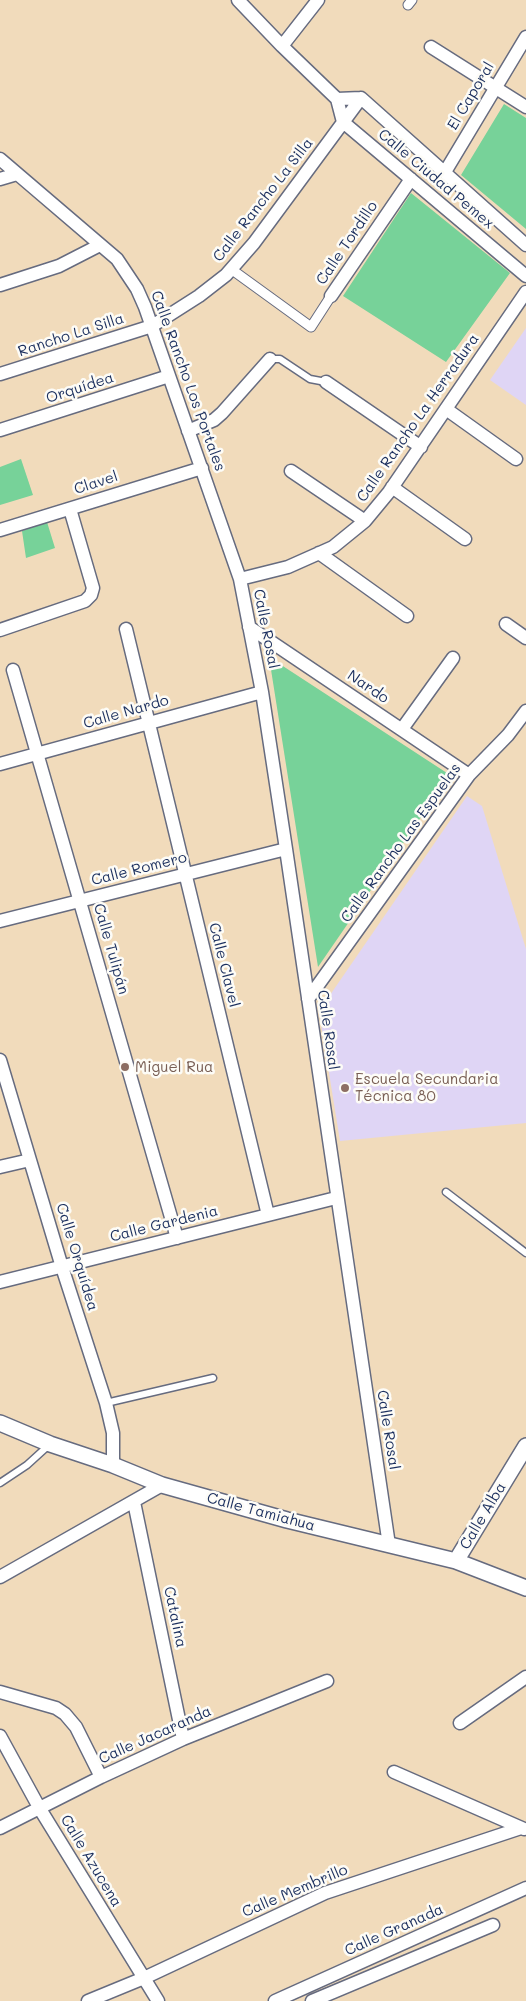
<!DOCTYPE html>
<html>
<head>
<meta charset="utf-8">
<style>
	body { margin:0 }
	canvas { display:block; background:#f1dbbb }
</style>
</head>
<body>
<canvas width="526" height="2001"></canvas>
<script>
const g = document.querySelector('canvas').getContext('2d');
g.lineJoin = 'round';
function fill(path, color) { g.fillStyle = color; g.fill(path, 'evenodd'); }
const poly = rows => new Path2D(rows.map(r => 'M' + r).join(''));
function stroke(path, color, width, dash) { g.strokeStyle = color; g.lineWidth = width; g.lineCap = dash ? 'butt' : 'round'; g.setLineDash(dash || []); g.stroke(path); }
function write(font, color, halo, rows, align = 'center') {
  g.font = font + ' Mali,sans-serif'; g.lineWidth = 5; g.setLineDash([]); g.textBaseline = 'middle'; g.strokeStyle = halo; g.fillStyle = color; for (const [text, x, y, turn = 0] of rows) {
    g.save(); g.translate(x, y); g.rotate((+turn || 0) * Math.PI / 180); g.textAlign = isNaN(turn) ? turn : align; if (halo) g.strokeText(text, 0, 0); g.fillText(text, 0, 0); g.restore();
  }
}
fill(poly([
	[526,328,526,405,490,380],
	[467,796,482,806,526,949,526,1123,340,1141,319,1011]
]), '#dfd5f5');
fill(poly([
	[504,104,526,118,526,229,461,175],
	[411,193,510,273,446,362,343,296],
	[21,459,33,495,0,505,0,467],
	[47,522,55,548,26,558,22,531],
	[269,657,450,775,318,967]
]), '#77d299');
const service = poly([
	[270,359,280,359,310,379,326,382],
	[446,1192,526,1253],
	[106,1403,213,1378],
	[0,1483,27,1465,49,1445]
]);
const pedestrian = poly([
	[408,5,412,0],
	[231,269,311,327,331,296]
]);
const minor = poly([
	[238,0,282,46,337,99,343,122,526,276],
	[282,46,318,0],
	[431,47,526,107],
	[337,99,361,98,526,245],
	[0,159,117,259,137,289,145,307,240,579,262,692,286,849,389,1545],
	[445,172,526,37],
	[0,179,17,174],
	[0,285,59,266,100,245],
	[331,296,411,179],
	[0,374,152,326,199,296,226,275,254,243,361,98],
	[326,382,421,447],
	[446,409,516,459],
	[0,430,169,376],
	[188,431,214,420,222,413,270,359],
	[291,471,365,521],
	[392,487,465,539],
	[0,530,202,468],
	[319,553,407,616],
	[240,579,288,567,333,547,365,521,389,492,526,292],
	[506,624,526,638],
	[249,627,469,775],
	[126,629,268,1215],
	[0,630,85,601,91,595,93,588,70,509],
	[13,670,177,1238],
	[402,729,453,658],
	[0,764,262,692],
	[0,921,286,849],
	[308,999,469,775,508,735,526,711],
	[0,1060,62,1267,106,1403,113,1433,113,1465],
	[0,1167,30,1160],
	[0,1282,336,1198],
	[134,1502,183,1739],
	[0,1577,162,1485],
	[0,1692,56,1708,65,1714,76,1727,101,1777],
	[460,1723,526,1677],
	[0,1736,40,1809,158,2001],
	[394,1772,524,1829],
	[0,1828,101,1777,183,1739,327,1681],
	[88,2001,144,1978,325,1893,521,1828],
	[275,2001,526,1888],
	[312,2001,493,1925]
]);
const tertiary = poly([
	[0,1423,50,1444,113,1465,162,1485,287,1520,456,1561,526,1588],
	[456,1561,526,1446]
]);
stroke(service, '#666b7f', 9);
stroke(pedestrian, '#666b7f', 11);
stroke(minor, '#666b7f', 15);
stroke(tertiary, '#666b7f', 18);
stroke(service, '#fff', 6);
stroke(pedestrian, '#fff', 9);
stroke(minor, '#fff', 12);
stroke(tertiary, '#fff', 15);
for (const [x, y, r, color] of [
	[125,1067,5,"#8d6e63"],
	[345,1088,5,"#8d6e63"]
]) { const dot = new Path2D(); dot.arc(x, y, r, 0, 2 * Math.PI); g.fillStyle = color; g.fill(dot); stroke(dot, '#fdfcf7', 2); }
write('15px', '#1b2f5e', '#fdfcf7', [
	["El Caporal",471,96,-59],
	["Calle Ciudad Pemex",436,179,40],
	["Calle Rancho La Silla",263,200,-52],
	["Calle Tordillo",347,243,-56],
	["Rancho La Silla",71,335,-18],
	["Calle Rancho Los Portales",188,381,70],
	["Orquídea",80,388,-18],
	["Calle Rancho La Herradura",418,418,-55],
	["Clavel",96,483,-18],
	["Calle Rosal",266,629,79],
	["Nardo",368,687,34],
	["Calle Nardo",126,712,-16],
	["Calle Rancho Las Espuelas",401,843,-54],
	["Calle Romero",139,869,-14],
	["Calle Tulipán",111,949,74],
	["Calle Clavel",224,965,76],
	["Calle Rosal",328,1030,82],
	["Calle Gardenia",164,1224,-14],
	["Calle Orquídea",77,1257,73],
	["Calle Rosal",388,1430,81],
	["Calle Tamiahua",261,1512,15],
	["Calle Alba",483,1516,-59],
	["Catalina",175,1617,78],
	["Calle Jacaranda",155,1735,-24],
	["Calle Azucena",91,1861,59],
	["Calle Membrillo",295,1891,-23],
	["Calle Granada",394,1930,-24]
]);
write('15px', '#785e54', '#fdfcf7', [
	["Miguel Rua",135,1067],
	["Escuela Secundaria",355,1079],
	["Técnica 80",355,1096]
], 'left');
</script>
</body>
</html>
